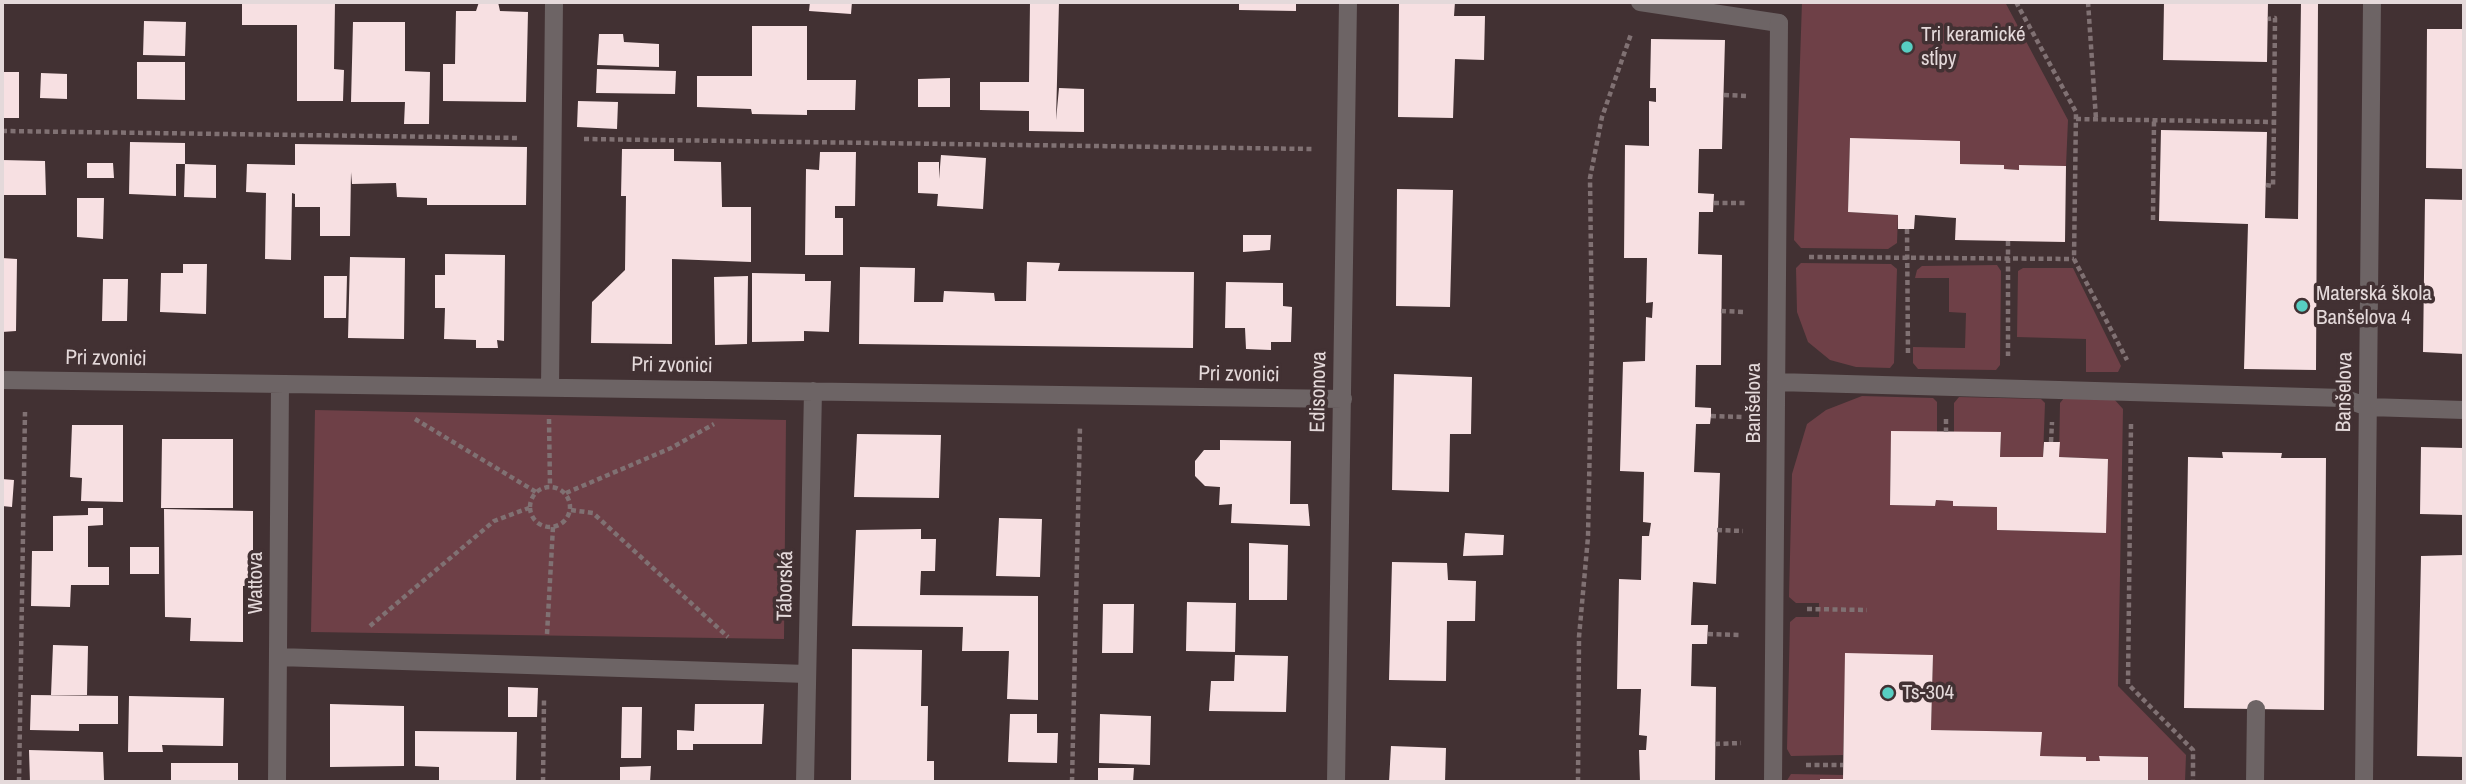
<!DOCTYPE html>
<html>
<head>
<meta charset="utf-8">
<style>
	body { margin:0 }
	#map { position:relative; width:2466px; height:784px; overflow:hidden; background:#423133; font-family:"Archivo Narrow",sans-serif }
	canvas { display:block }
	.frame { position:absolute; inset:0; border:4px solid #e4d9da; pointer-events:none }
</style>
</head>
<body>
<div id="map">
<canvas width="2466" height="784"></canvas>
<div class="frame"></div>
</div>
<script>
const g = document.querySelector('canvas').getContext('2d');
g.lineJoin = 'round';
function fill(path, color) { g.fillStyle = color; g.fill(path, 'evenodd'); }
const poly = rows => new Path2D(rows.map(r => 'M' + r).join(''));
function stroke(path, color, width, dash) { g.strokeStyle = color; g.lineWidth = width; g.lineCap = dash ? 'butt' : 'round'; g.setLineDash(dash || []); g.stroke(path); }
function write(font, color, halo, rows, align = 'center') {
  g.font = font + ' "Archivo Narrow",sans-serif'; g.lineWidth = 7; g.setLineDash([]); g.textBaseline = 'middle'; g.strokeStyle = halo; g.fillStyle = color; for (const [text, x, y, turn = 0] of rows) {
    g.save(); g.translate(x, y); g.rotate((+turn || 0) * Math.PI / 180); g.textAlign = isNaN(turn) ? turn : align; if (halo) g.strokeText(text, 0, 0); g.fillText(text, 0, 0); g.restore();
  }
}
fill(poly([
	[1802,2,2005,2,2068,120,2066,166,2019,165,2019,170,2004,169,2004,165,1960,164,1850,138,1848,212,1898,215,1897,243,1888,249,1801,248,1794,240],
	[1801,263,1891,264,1897,269,1894,363,1890,368,1856,367,1830,360,1808,342,1797,312,1796,268],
	[1997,265,2001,271,2000,365,1996,370,1918,369,1913,363,1913,347,1965,348,1966,313,1949,312,1949,278,1915,278,1917,270,1922,266],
	[2023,268,2073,268,2121,366,2118,372,2086,372,2086,339,2017,337,2018,271],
	[1862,396,1933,398,1937,402,1937,432,1891,432,1890,505,1935,506,1936,500,1953,501,1953,506,1997,507,1997,530,2105,533,2108,459,2059,457,2060,403,2064,398,2114,399,2123,409,2118,686,2186,755,2185,782,2148,782,2148,757,2100,756,2100,761,2086,761,2086,757,2040,756,2041,732,1931,730,1933,655,1846,654,1843,755,1791,756,1787,749,1790,622,1796,617,1819,617,1819,603,1796,603,1789,597,1792,474,1807,424,1826,410],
	[1959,397,2041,399,2045,403,2043,457,2000,457,2001,432,1954,432,1954,403],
	[315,410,786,420,784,639,311,632],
	[1791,774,1843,775,1843,779,1821,779,1820,782,1786,782]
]), '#6e4047');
fill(poly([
	[242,2,335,2,334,69,344,70,343,101,297,101,297,25,242,25],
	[479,2,498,2,500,11,528,12,526,102,443,101,443,64,455,64,456,11,476,11],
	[810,2,852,2,851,14,809,11],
	[1030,2,1059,2,1056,120,1059,88,1084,89,1084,132,1029,131,1029,111,980,110,980,82,1029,82],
	[1239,2,1296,2,1296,11,1239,10],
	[1399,2,1455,2,1454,16,1485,16,1484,60,1455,59,1453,118,1398,117],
	[2164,2,2268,2,2267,62,2163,60],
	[2301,2,2318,2,2316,370,2244,369,2248,224,2159,221,2161,130,2267,132,2265,218,2298,219],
	[144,21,186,22,185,56,143,55],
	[353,22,405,22,405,71,430,72,429,124,404,124,405,102,351,102],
	[752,26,807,26,807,80,856,80,855,110,807,110,807,115,752,114,751,109,697,107,697,76,752,76],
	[2427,29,2464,29,2464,169,2426,168],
	[599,34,623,34,624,42,659,44,659,67,597,65],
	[1651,39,1725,40,1722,149,1699,149,1698,193,1714,194,1713,212,1699,212,1698,254,1722,255,1721,365,1696,365,1695,407,1711,408,1711,416,1710,424,1696,424,1694,472,1720,473,1716,584,1693,582,1691,625,1708,625,1707,644,1692,644,1691,686,1716,687,1715,782,1640,782,1639,750,1646,750,1647,736,1639,735,1641,689,1617,689,1619,579,1641,580,1642,536,1649,536,1651,523,1643,522,1644,472,1620,471,1623,362,1645,361,1646,317,1652,318,1653,302,1646,303,1647,258,1624,258,1625,145,1649,146,1649,101,1656,102,1656,88,1650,88],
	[137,62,185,62,185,100,137,99],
	[597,69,676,71,675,94,596,93],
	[2,72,19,72,19,118,2,118],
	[41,73,67,74,67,99,40,98],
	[950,78,950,107,918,107,918,79],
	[578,101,618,102,617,129,577,127],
	[1850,138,1960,141,1960,164,2004,165,2004,169,2019,170,2019,165,2066,166,2065,242,1955,240,1956,218,1915,215,1914,229,1898,229,1898,215,1848,212],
	[130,142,185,143,185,164,176,164,176,196,129,194],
	[295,144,527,147,526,205,427,205,427,198,397,197,396,183,352,184,351,172,350,236,320,236,320,207,295,207,295,194,292,193,291,260,265,259,266,193,246,192,247,164,295,165],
	[622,149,674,149,674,161,721,162,722,207,751,207,751,262,672,259,672,344,591,343,592,302,625,270,626,196,621,196],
	[820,152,856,152,855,206,835,206,835,218,843,218,843,255,805,255,806,169,819,170],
	[941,155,986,158,983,209,937,206,938,194,918,193,918,162,939,162,939,179],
	[2,160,45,161,46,195,2,195],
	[87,163,113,163,114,178,87,178],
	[185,164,216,165,216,198,184,197],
	[1397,189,1453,190,1450,307,1396,306],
	[77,198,104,198,103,239,77,237],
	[2425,199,2464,200,2464,354,2423,352],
	[1243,235,1271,235,1270,250,1243,252],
	[445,254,505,255,504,341,497,340,498,348,476,348,476,340,444,339,445,308,435,308,435,275,445,275],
	[350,257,405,258,404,339,348,338],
	[2,258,17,259,16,331,2,332],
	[1027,262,1060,263,1058,271,1194,272,1193,348,859,344,860,267,915,268,914,302,943,302,944,291,994,293,995,301,1026,301],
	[183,264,207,264,206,314,160,312,161,273,183,273],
	[752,273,805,274,805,281,831,281,829,332,804,331,804,341,752,342],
	[324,276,347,276,346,318,324,318],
	[748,276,747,344,715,345,714,277],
	[103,279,128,279,127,321,102,321],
	[1226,282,1283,283,1283,306,1292,307,1291,342,1271,342,1271,350,1246,349,1245,328,1225,328],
	[1394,374,1472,377,1471,434,1450,434,1449,492,1392,490],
	[72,425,123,425,123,502,81,501,82,478,70,477],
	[1891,431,2001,432,2000,457,2043,457,2044,442,2060,442,2059,457,2108,459,2106,533,1997,530,1997,507,1953,506,1953,501,1936,500,1935,506,1890,505],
	[857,434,941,435,939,498,854,497],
	[162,439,233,439,233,508,161,508],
	[1220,440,1291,441,1290,504,1308,504,1310,526,1231,523,1232,504,1219,505,1220,487,1205,486,1195,476,1195,461,1204,450,1220,450],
	[2421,447,2464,448,2464,515,2420,514],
	[2222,452,2282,453,2281,458,2326,458,2324,710,2184,708,2188,457,2223,458],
	[2,479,14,480,12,507,2,506],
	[88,508,103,508,103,525,88,526,88,567,109,567,109,585,71,585,70,607,31,606,32,551,53,551,53,516,88,515],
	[164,509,253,511,253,586,243,586,243,642,190,641,191,618,165,617],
	[999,518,1042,519,1040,577,996,576],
	[921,529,921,539,936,539,935,571,921,571,920,595,1038,596,1038,700,1007,699,1009,651,962,651,963,627,852,626,856,530],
	[1465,533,1504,535,1503,555,1463,556],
	[1249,543,1288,545,1287,600,1249,600],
	[130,547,159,547,159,574,130,574],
	[2464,555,2464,757,2417,756,2421,556],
	[1392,562,1447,563,1448,580,1476,581,1475,621,1447,621,1446,681,1389,680],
	[1187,602,1236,603,1235,652,1186,651],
	[1103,604,1134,604,1133,653,1102,653],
	[53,645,88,646,87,695,51,695],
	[852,649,922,650,921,706,928,706,927,761,934,761,934,782,851,782],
	[1845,653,1933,655,1931,730,2042,732,2040,756,2086,757,2086,761,2100,761,2099,756,2148,757,2148,782,1820,782,1820,779,1843,779],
	[1235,655,1288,656,1286,712,1209,711,1211,681,1234,681],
	[508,687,538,688,537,717,508,717],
	[31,695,118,696,118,724,79,724,79,731,30,730],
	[129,696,224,698,223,746,162,745,163,752,128,752],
	[330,704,404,706,404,766,330,767],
	[695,704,764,704,762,744,693,744,693,750,677,750,677,730,694,731],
	[622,707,642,707,641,758,621,758],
	[1010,714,1037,714,1037,733,1058,733,1057,763,1008,762],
	[1100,714,1151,716,1150,765,1099,763],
	[415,731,517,732,516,782,439,782,439,767,415,766],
	[1391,746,1446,748,1445,782,1389,782],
	[29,750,103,752,104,780,30,782],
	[171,763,238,763,238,782,171,782],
	[651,766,650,782,620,782,620,767],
	[1098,768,1134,768,1133,782,1098,782]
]), '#f7e0e2');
stroke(poly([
	[2016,2,2076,112,2074,259,2127,360],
	[2088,2,2096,119],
	[1724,95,1747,96],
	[2076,119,2274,122,2275,18,2268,19],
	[2,131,519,138],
	[584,139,1313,149],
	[2266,185,2273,186,2274,122],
	[1714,203,1745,203],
	[2153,220,2154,121],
	[1907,229,1908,354],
	[2008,241,2008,356],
	[1809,257,2074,259],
	[1721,311,1745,312],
	[1711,416,1744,417],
	[415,419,536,492],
	[549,419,550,486],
	[1946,419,1946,432],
	[2131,424,2128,684,2193,750,2193,782],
	[2051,442,2052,422],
	'530 507a20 20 0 1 1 40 0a20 20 0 1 1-40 0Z',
	[566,493,671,448,714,424],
	[571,510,593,513,728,637],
	[1717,530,1743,531],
	[1807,609,1867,610],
	[370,626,494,521,529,508],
	[547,634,553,527],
	[1708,634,1742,635],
	[1715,744,1741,743],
	[1806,765,1843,765],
	[19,782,25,412],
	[543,782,544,699],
	[1072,782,1080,426],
	[1578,782,1579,637,1588,537,1592,335,1590,178,1602,117,1631,34]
]), '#807173', 4.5, [5, 3.5]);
stroke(poly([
	[1640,2,1779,23],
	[2255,782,2256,709]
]), '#6d6465', 18);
stroke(poly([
	[2,380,1343,399],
	[1776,382,2343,398,2368,407,2464,410],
	[550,388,554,2],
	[278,657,807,674],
	[277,782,280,384],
	[805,782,813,391],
	[1336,782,1348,2],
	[1773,782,1779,23],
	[2364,782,2372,2]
]), '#6d6465', 18);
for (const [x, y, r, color] of [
	[1907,47,7,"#57cec2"],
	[2302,306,7,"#57cec2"],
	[1888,693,7,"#57cec2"]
]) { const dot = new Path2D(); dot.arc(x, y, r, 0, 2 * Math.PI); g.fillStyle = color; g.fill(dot); stroke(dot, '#423133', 2.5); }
write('21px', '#e4d9da', '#423133', [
	["Tri keramické",1921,35],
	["stĺpy",1921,59],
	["Materská škola",2316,294],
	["Banšelova 4",2316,318],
	["Ts-304",1902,693]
], 'left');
write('21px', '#e4d9da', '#423133', [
	["Pri zvonici",106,359,1],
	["Pri zvonici",672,366,1],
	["Pri zvonici",1239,375,1],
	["Edisonova",1319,392,-89],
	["Banšelova",2345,392,-89],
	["Banšelova",1754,403,-90],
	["Wattova",256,583,-90],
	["Táborská",786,586,-89]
]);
</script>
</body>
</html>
